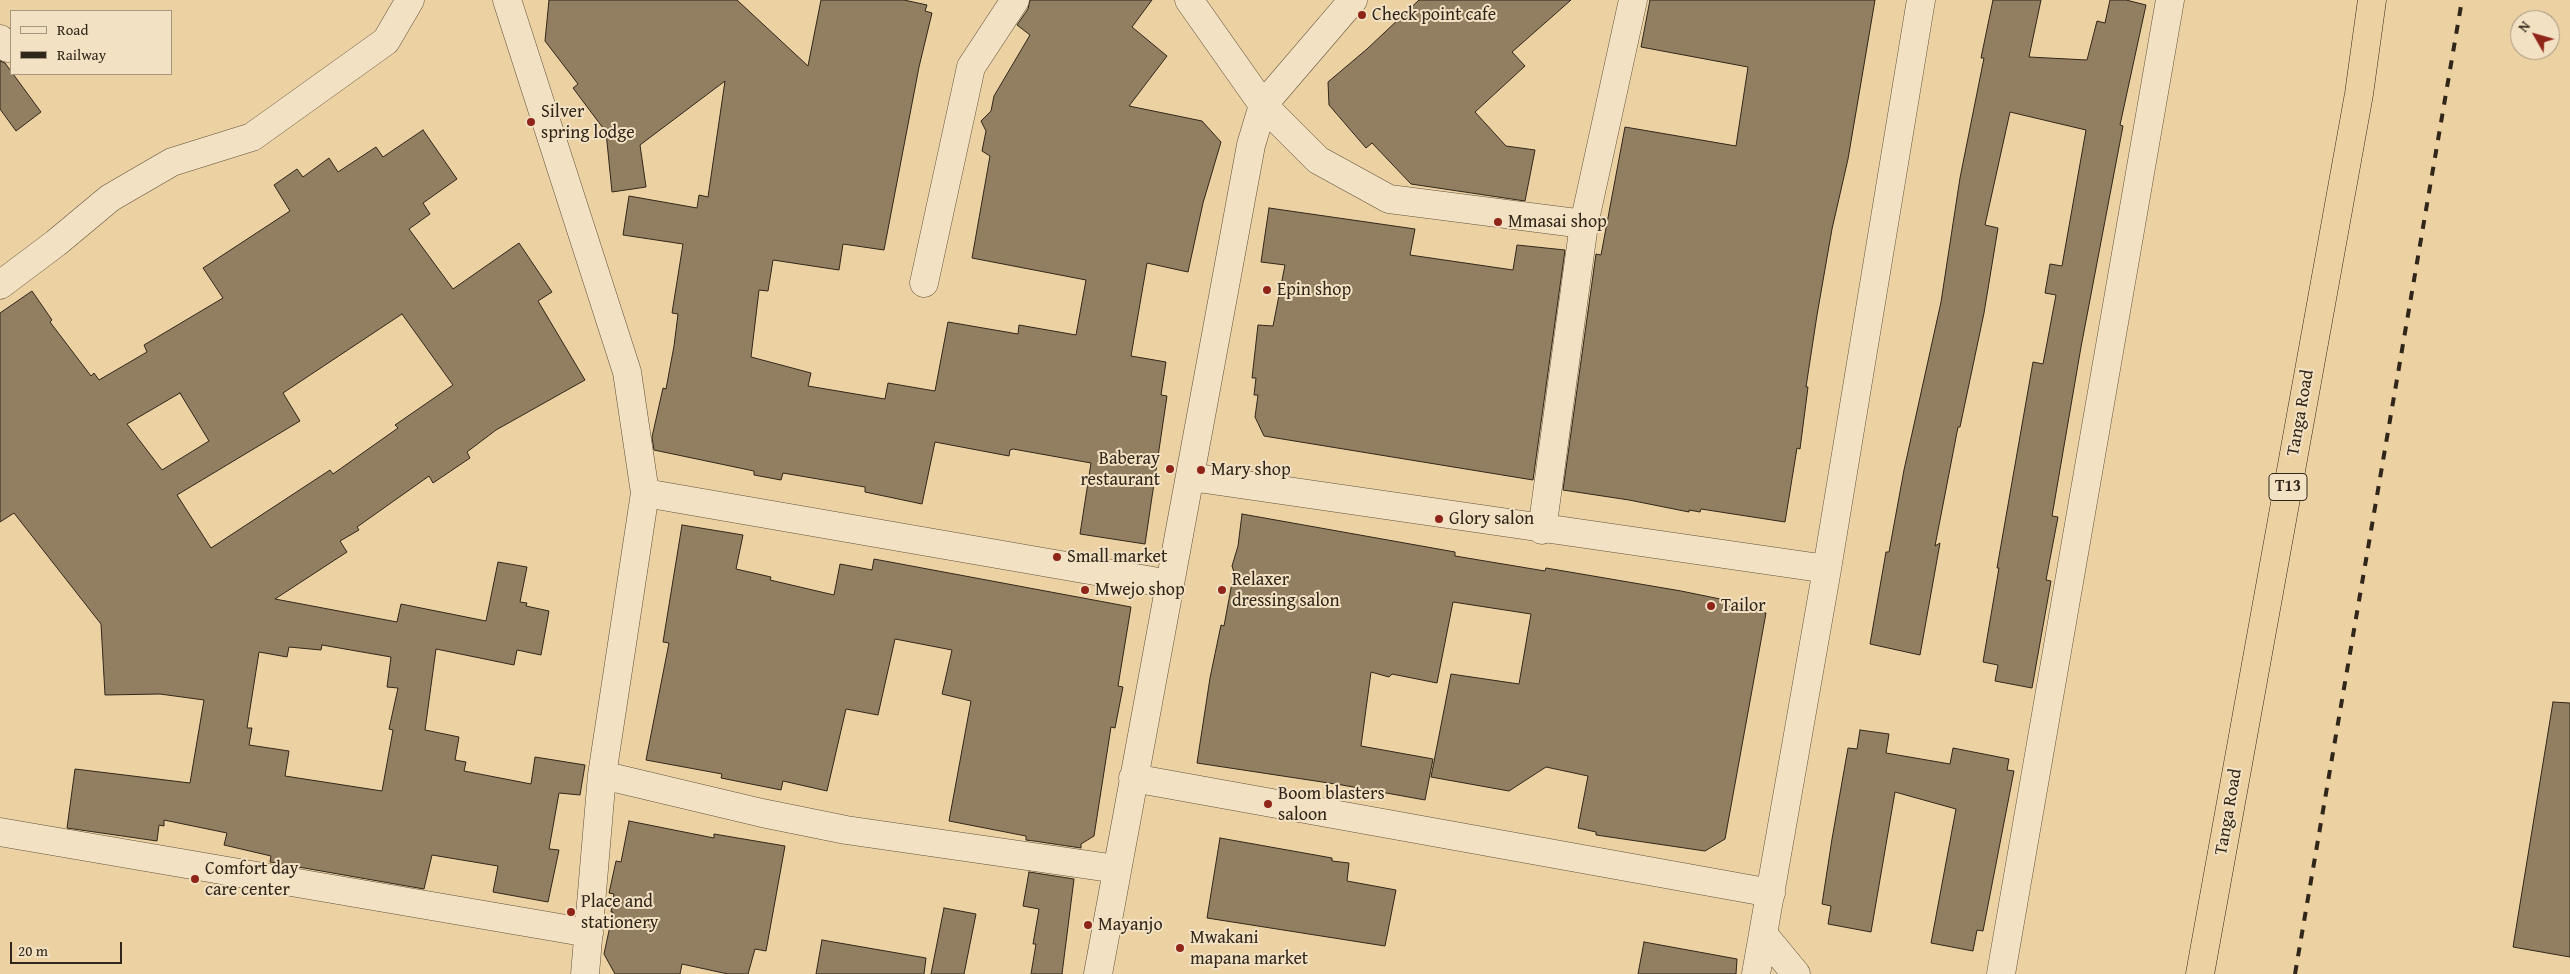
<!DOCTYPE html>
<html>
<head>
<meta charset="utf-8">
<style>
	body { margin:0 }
	#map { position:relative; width:2570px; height:974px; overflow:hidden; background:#ecd1a2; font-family:"Gentium Book Plus",serif }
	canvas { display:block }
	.legend { position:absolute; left:10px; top:10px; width:162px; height:65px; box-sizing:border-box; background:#f3e1c3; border:1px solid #a5967f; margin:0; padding:6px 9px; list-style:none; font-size:15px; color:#31261a }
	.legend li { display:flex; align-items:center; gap:10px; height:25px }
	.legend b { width:25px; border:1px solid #a5967f }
	.north { position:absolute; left:2510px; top:10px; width:50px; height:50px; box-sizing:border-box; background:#f3e1c3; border:1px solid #a5967f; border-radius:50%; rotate:308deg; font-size:14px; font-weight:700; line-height:20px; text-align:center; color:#31261a }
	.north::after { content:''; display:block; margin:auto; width:18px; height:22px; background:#8f2418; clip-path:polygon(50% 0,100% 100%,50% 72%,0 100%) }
	.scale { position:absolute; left:10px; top:942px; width:112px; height:22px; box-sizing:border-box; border:2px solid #31261a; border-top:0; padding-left:6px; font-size:15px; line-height:18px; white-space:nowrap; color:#31261a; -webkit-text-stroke:4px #f3e1c3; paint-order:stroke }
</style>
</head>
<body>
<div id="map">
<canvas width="2570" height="974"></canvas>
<ul class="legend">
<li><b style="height:6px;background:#f3e1c3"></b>Road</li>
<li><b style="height:6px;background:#31261a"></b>Railway</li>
</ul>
<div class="north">N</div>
<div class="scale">20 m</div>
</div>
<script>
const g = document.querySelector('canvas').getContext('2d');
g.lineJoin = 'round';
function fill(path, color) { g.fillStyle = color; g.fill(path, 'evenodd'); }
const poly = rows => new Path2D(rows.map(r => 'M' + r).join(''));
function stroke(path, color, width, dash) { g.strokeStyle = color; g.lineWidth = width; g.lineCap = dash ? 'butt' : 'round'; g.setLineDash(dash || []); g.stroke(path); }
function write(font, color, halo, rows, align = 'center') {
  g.font = font + ' "Gentium Book Plus",serif'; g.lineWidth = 4; g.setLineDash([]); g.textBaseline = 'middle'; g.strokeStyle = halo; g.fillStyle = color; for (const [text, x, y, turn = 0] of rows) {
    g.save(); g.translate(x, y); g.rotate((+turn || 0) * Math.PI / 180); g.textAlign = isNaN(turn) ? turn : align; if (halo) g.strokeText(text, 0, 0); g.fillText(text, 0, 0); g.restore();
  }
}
const building = poly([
	[549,0,737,0,808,66,821,0,904,0,927,5,925,11,932,13,919,67,884,250,843,244,839,270,773,260,768,291,759,290,751,357,811,373,808,386,885,399,888,383,935,391,948,322,1018,334,1019,325,1076,335,1086,280,972,258,990,156,982,151,986,131,981,121,991,111,994,96,1030,35,1017,25,1028,9,1030,0,1152,0,1132,27,1167,56,1129,106,1202,121,1221,142,1203,203,1188,272,1147,263,1131,356,1166,362,1161,395,1167,396,1145,544,1080,534,1091,463,1013,449,1010,450,1009,456,935,442,922,504,865,492,865,487,783,473,781,480,754,475,754,471,654,450,652,437,663,388,666,389,674,346,678,314,672,313,683,244,623,235,629,196,697,208,699,195,708,197,725,81,640,145,646,187,612,192,606,132,573,88,578,84,545,41,549,0],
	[1419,0,1571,0,1512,52,1525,66,1475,112,1506,146,1535,150,1525,201,1411,184,1372,143,1366,148,1329,105,1328,82,1367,49,1419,0],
	[1650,0,1875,0,1848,159,1832,229,1817,315,1806,387,1808,387,1800,449,1797,448,1785,522,1701,509,1700,512,1689,510,1689,512,1629,500,1563,490,1596,254,1601,255,1625,127,1736,146,1748,67,1641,47,1650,0],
	[1993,0,2041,0,2029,57,2087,60,2097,21,2105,23,2110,0,2126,0,2146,5,2120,125,2123,126,2081,347,2052,516,2058,517,2046,580,2051,581,2032,688,1995,681,1998,665,1983,662,1999,568,1997,568,2033,362,2043,364,2056,295,2045,293,2050,264,2062,266,2086,130,2010,112,1985,225,1998,228,1984,313,1960,427,1958,427,1935,546,1940,543,1920,655,1870,644,1886,552,1889,552,1904,470,1941,302,1960,178,1984,58,1981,58,1993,0],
	[0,61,5,63,41,112,16,131,0,109,0,61],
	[423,130,457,179,423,203,430,214,409,229,453,289,519,243,552,292,538,301,585,380,496,430,467,452,470,458,433,483,429,476,357,527,359,530,340,541,347,552,275,599,397,622,401,604,486,621,498,562,527,567,520,602,527,603,526,606,549,611,541,655,517,650,514,665,436,649,425,730,459,737,455,760,466,762,464,771,531,784,535,757,585,765,580,795,559,793,549,849,559,850,548,902,493,892,498,866,432,855,424,889,270,862,271,856,224,845,227,833,164,820,164,826,159,825,157,841,67,828,75,769,190,783,204,700,160,694,105,695,101,624,14,513,0,522,0,313,32,291,52,320,50,322,91,376,94,373,99,380,147,352,144,345,223,298,203,268,290,211,274,185,297,169,303,177,329,158,338,172,376,147,383,157,423,130],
	[402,314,453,385,395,425,398,428,333,474,330,470,211,548,177,495,300,421,283,393,402,314],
	[180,393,209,441,162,470,127,424,180,393],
	[322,645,391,657,387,687,398,688,389,729,393,730,382,791,285,776,289,751,249,745,252,728,247,728,259,652,287,657,289,647,321,650,322,645],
	[1269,208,1415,229,1410,255,1513,270,1517,245,1565,250,1533,480,1264,436,1255,417,1258,395,1254,395,1256,378,1252,378,1258,325,1273,326,1285,265,1261,262,1269,208],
	[1242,514,1455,552,1455,556,1545,571,1546,568,1681,591,1725,600,1724,605,1766,613,1725,839,1705,851,1596,835,1596,832,1578,828,1588,776,1546,767,1509,791,1431,777,1451,674,1519,684,1531,614,1453,602,1437,683,1392,674,1389,677,1371,672,1361,746,1433,759,1425,800,1342,785,1197,763,1210,678,1221,625,1224,626,1234,572,1232,566,1238,546,1242,514],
	[682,525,743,535,736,569,771,577,770,580,834,595,840,564,872,570,874,559,1131,607,1118,686,1123,687,1115,728,1111,727,1094,836,1081,844,1081,848,1034,841,1026,840,1026,836,949,821,971,701,942,694,952,650,895,639,878,715,846,709,827,791,783,781,781,790,721,778,722,774,646,760,669,643,663,642,682,525],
	[2553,702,2570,703,2570,957,2513,947,2553,702],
	[1860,730,1889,734,1886,753,1950,764,1953,748,2009,759,2007,770,2014,771,1983,931,1977,930,1973,951,1931,943,1956,809,1895,792,1871,932,1828,924,1831,906,1822,904,1832,839,1848,748,1857,749,1860,730],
	[629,821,714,838,714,834,785,846,766,951,755,949,748,974,728,974,682,964,680,974,615,974,604,954,613,912,611,912,614,894,609,893,616,861,621,862,629,821],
	[1220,838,1332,858,1332,861,1349,863,1347,881,1396,890,1385,946,1207,918,1220,838],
	[1029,872,1074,879,1062,974,1031,974,1036,944,1033,944,1039,909,1023,906,1029,872],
	[944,908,976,914,964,974,931,974,944,908],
	[822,940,926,958,924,974,816,974,822,940],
	[1644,942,1737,959,1736,974,1638,974,1644,942]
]);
fill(building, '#927f61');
stroke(building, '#31261a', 1);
const minor = poly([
	[507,0,627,372,645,493,602,775,585,974],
	[1189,0,1263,105,1318,160,1389,199,1584,224],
	[0,39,8,48],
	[924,283,971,67,1015,0],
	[0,285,56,243,110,198,172,162,252,137,386,41,410,0],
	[1191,477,1827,569],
	[645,493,1170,584],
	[1542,530,1584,224,1633,0],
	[602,775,762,813,846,830,1117,869],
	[1133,778,1771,893],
	[0,832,589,933],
	[1763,934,1796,974],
	[1098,974,1251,145,1263,105,1353,0],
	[1756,974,1827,569,1921,0],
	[2001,974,2170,0]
]);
const highway = poly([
	[2200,974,2359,94,2372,0]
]);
stroke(minor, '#60513c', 29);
stroke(highway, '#31261a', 29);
stroke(minor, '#f3e1c3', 28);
stroke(highway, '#ecd1a2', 28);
stroke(poly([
	[2295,974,2462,0]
]), '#31261a', 4, [9, 9]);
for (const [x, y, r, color] of [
	[1362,15,5,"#8f2418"],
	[531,122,5,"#8f2418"],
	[1498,222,5,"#8f2418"],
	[1267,290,5,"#8f2418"],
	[1170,469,5,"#8f2418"],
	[1201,470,5,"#8f2418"],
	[1439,519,5,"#8f2418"],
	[1057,557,5,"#8f2418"],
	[1085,590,5,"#8f2418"],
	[1222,590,5,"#8f2418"],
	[1711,606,5,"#8f2418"],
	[1268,804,5,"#8f2418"],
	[195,879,5,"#8f2418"],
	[571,912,5,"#8f2418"],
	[1088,925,5,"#8f2418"],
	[1180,948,5,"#8f2418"]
]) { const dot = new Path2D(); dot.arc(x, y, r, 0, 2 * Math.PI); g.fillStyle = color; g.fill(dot); stroke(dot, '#f3e1c3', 2); }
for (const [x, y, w] of [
	[2288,487,38]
]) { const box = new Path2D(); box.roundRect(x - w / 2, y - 13.5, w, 27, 4); g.fillStyle = '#f3e1c3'; g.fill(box); stroke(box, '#31261a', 1); }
write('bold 16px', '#31261a', null, [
	["T13",2288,487]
]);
write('18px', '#31261a', '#f3e1c3', [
	["Check point cafe",1372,15],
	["Silver",541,112],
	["spring lodge",541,133],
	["Mmasai shop",1508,222],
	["Epin shop",1277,290],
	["Baberay",1160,459,"right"],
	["restaurant",1160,480,"right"],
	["Mary shop",1211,470],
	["Glory salon",1449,519],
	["Small market",1067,557],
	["Relaxer",1232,580],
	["dressing salon",1232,601],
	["Mwejo shop",1095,590],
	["Tailor",1721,606],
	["Boom blasters",1278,794],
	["saloon",1278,815],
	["Comfort day",205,869],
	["care center",205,890],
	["Place and",581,902],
	["stationery",581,923],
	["Mayanjo",1098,925],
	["Mwakani",1190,938],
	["mapana market",1190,959]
], 'left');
write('18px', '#31261a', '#f3e1c3', [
	["Tanga Road",2301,413,-80],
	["Tanga Road",2229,812,-80]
]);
</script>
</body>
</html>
